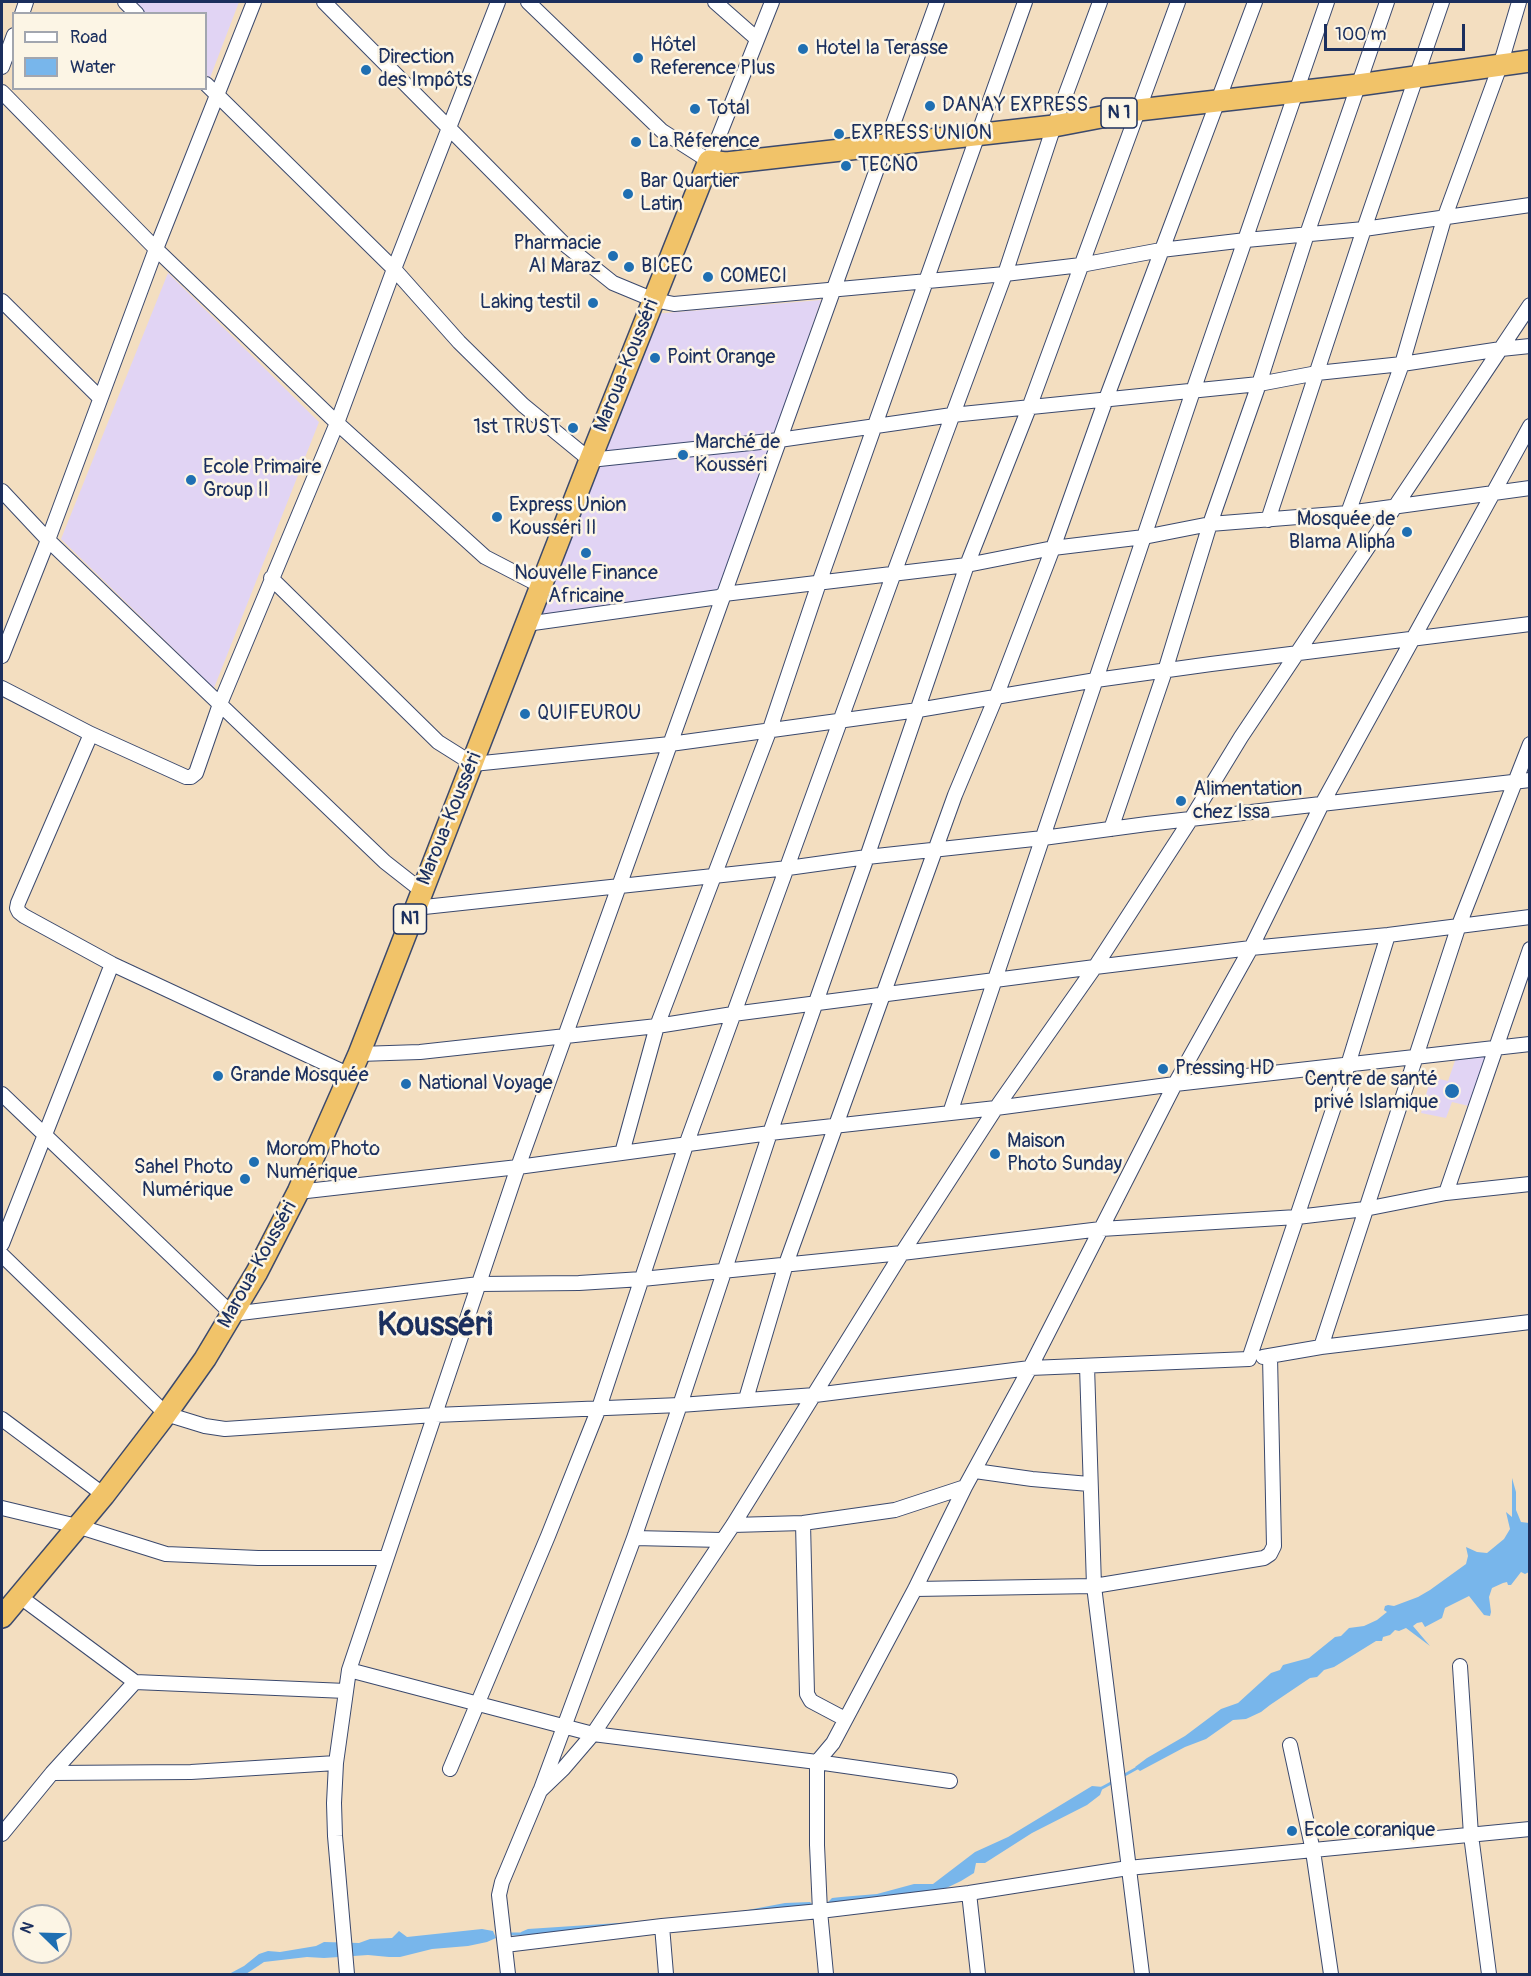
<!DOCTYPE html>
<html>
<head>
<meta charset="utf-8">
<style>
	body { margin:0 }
	#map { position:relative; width:1531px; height:1976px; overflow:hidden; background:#f3dec0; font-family:Pangolin,sans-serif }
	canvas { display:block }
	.frame { position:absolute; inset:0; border:3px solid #1b2f5e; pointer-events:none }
	.legend { position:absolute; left:12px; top:12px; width:195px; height:78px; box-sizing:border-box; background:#fcf5e5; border:2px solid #a2a6af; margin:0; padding:8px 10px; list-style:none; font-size:18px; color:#1b2f5e }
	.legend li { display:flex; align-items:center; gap:12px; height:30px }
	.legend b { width:30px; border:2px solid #a2a6af }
	.north { position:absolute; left:12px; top:1904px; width:60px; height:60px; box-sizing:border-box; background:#fcf5e5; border:2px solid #a2a6af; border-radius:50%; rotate:293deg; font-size:16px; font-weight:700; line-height:24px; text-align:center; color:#1b2f5e }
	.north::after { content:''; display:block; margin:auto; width:21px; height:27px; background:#1f6fb2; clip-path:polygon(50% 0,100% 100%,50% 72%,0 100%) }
	.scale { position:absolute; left:1324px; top:24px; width:141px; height:27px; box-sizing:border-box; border:3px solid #1b2f5e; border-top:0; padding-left:8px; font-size:18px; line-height:21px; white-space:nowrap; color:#1b2f5e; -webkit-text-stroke:4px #fcf5e5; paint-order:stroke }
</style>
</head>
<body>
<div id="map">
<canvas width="1531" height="1976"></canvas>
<div class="frame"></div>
<ul class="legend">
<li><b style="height:8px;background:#fff"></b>Road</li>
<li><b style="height:16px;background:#78b6eb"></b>Water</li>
</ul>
<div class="north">N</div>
<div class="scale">100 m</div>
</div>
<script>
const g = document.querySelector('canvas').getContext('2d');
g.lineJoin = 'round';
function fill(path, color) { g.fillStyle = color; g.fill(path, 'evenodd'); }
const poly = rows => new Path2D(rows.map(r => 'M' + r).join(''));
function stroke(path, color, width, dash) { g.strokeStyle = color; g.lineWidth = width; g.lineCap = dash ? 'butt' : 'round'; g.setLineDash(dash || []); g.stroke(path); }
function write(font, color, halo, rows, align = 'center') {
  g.font = font + ' Pangolin,sans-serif'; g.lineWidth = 5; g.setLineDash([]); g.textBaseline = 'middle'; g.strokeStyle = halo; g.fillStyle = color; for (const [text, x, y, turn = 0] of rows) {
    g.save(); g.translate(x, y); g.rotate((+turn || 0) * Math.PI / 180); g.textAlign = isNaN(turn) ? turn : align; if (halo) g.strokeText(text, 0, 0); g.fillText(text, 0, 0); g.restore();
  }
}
fill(poly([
	[135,2,239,2,210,78,206,74,206,14,144,13,134,4],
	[168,273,319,422,214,688,61,539],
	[821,300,719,597,531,623,654,314],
	[1473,1054,1487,1057,1473,1107,1452,1102,1446,1118,1421,1113,1431,1077,1448,1081,1456,1058,1471,1059]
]), '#e1d4f4');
fill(poly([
	[1512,1478,1516,1492,1516,1510,1521,1522,1529,1523,1529,1572,1525,1574,1521,1572,1511,1585,1508,1585,1507,1582,1503,1583,1492,1588,1489,1597,1491,1612,1490,1616,1484,1615,1469,1596,1445,1608,1442,1618,1425,1627,1422,1622,1417,1623,1413,1626,1430,1646,1406,1628,1399,1631,1395,1630,1390,1635,1383,1637,1382,1641,1376,1641,1334,1667,1324,1670,1317,1677,1310,1678,1270,1705,1261,1712,1246,1719,1233,1720,1206,1739,1185,1747,1140,1771,1135,1767,1147,1758,1185,1736,1221,1709,1238,1703,1271,1673,1280,1670,1283,1665,1309,1658,1335,1637,1341,1636,1349,1628,1364,1626,1377,1620,1387,1612,1384,1610,1385,1606,1388,1605,1394,1606,1418,1597,1430,1590,1466,1564,1468,1556,1466,1547,1477,1552,1487,1553,1504,1539,1510,1529,1506,1512,1512,1517],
	[1092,1786,1103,1787,1100,1795,1087,1805,1032,1833,985,1863,976,1863,974,1873,961,1881,938,1892,826,1904,832,1898,841,1897,877,1894,914,1884,933,1884,975,1852,1008,1837],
	[810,1902,813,1905,732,1913,785,1903],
	[634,1922,638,1922,641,1926,527,1937,520,1935,521,1932,528,1929],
	[482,1929,493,1931,496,1938,487,1942,468,1946,432,1949,400,1957,389,1957,368,1955,324,1958,307,1957,264,1962,246,1974,229,1974,244,1966,259,1954,268,1951,280,1952,316,1946,324,1942,359,1943,370,1939,392,1938,399,1931,407,1937]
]), '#78b6eb');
stroke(poly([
	[1121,1777,1139,1767],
	[1100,1789,1113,1782],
	[508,1934,522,1934]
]), '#78b6eb', 3);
const minor = poly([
	[125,2,137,14],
	[324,2,563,243,613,283,654,300,674,304,1005,274,1081,265,1161,250,1246,240,1364,229,1530,205],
	[528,2,662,131,709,161,772,2],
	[715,2,757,39],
	[22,14,26,2],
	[2,67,14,35],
	[206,84,394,269,459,342,523,405,590,460,779,440,952,415,1259,384,1317,373,1402,364,1501,349,1530,346],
	[2,92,156,249,337,423,485,557,541,586],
	[2,301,100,398],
	[2,491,48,540,385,862,422,891],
	[1348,513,1402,364,1444,219,1500,66,1519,2],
	[1268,520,1364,229,1442,2],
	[271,578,438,742,473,764,670,744,918,710,1096,680,1211,664,1530,624],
	[526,624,719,597,724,594,967,565,1053,548,1144,537,1210,524,1348,513,1530,488],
	[2,656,48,540,156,249,254,2],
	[2,688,91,734,186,777,191,777,196,773,220,704,337,423,394,269,498,2],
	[91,734,18,903,17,908,19,912,24,916,112,964,350,1075],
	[1111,829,1165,671,1210,524,1259,384,1307,234,1387,2],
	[415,908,788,868,867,857,1043,838,1147,824,1530,780],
	[359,1054,420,1052,657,1026,733,1014,1095,967,1251,948,1388,935,1530,917],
	[2,1094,232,1314,479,1284,579,1283,642,1279,902,1253,1101,1229,1297,1217,1365,1209,1446,1193,1530,1184],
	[950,1113,1193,391,1327,2],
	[622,1153,657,1026,770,729,819,583,1025,2],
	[298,1192,518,1167,770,1133,996,1108,1175,1084,1530,1044],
	[1446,1193,1530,949],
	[2,1244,112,964],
	[2,1255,166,1414,205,1426,225,1429,435,1415,680,1405,815,1395,1030,1368,1249,1359,1348,1065,1388,935],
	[1321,1347,1459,925,1530,744],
	[1263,1357,1321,1347,1530,1322],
	[1087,1366,1094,1586,1142,1974],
	[746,1399,786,1264,955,795,996,697,1053,548,1106,399,1255,2],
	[2,1419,104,1495],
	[975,1471,1032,1479,1089,1484],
	[2,1508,77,1526,166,1554,258,1558,386,1558],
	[803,1523,807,1694,811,1701,845,1719],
	[733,1525,803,1523,881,1512,895,1510,965,1487],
	[634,1538,722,1540],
	[915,1589,1094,1586,1264,1558,1270,1554,1274,1546,1270,1356],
	[19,1596,135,1682,346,1691],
	[1460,1666,1471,1835,1489,1974],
	[349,1670,593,1734,817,1762,950,1781],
	[1290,1745,1313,1851,1331,1974],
	[450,1769,548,1536,599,1408,686,1145,894,573,1005,274,1054,126,1100,2],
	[52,1773,191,1772,336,1763],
	[541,1789,634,1538,680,1405,770,1133,867,857,967,565,1029,408,1178,2],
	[2,1834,52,1773,135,1682],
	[969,1893,978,1974],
	[662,1926,666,1974],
	[505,1945,662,1926,820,1911,969,1893,1128,1868,1530,1829],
	[347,1974,335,1836,334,1803,336,1763,349,1670,518,1167,937,2],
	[508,1974,499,1895,502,1882,540,1791,563,1769,593,1734,733,1525,902,1253,996,1108,1095,967,1191,819,1241,737,1530,305],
	[826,1974,820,1911,817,1845,817,1762,833,1743,915,1589,965,1487,1030,1368,1175,1084,1251,948,1322,804,1530,426]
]);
const highway = poly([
	[2,1617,104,1495,166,1414,205,1359,257,1272,298,1192,359,1054,590,460,709,161,726,163,1054,126,1138,110,1358,85,1530,61]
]);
stroke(minor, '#3b496d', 16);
stroke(highway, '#3b496d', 24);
stroke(minor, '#fff', 14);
stroke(highway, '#f1c369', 21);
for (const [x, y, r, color] of [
	[803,49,6,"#1f6fb2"],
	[638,58,6,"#1f6fb2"],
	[366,70,6,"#1f6fb2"],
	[930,106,6,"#1f6fb2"],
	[695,109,6,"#1f6fb2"],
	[839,134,6,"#1f6fb2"],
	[636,142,6,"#1f6fb2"],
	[846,166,6,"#1f6fb2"],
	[628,194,6,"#1f6fb2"],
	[613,256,6,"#1f6fb2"],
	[629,267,6,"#1f6fb2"],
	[708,277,6,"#1f6fb2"],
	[593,303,6,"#1f6fb2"],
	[655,358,6,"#1f6fb2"],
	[573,428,6,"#1f6fb2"],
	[683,455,6,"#1f6fb2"],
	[191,480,6,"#1f6fb2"],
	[497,517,6,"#1f6fb2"],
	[1407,532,6,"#1f6fb2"],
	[586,553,6,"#1f6fb2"],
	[525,714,6,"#1f6fb2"],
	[1181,801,6,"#1f6fb2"],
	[1163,1069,6,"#1f6fb2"],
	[218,1076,6,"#1f6fb2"],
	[406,1084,6,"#1f6fb2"],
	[1452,1091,8,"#1f6fb2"],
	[995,1154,6,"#1f6fb2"],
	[254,1162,6,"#1f6fb2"],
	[245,1179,6,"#1f6fb2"],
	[1292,1831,6,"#1f6fb2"]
]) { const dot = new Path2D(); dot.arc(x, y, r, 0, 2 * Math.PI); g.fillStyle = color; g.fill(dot); stroke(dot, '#fcf5e5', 2); }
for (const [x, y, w] of [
	[1119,113,36],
	[410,919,33]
]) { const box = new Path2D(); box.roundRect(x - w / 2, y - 15, w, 30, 4.5); g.fillStyle = '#fcf5e5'; g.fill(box); stroke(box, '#1b2f5e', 1.5); }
write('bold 18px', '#1b2f5e', null, [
	["N 1",1119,113],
	["N1",410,919]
]);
write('20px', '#1b2f5e', '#fcf5e5', [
	["Hôtel",650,46],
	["Reference Plus",650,69],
	["Hotel la Terasse",815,49],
	["Direction",378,58],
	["des Impôts",378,81],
	["DANAY EXPRESS",942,106],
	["Total",707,109],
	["EXPRESS UNION",851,134],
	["La Réference",648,142],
	["TECNO",858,166],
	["Bar Quartier",640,182],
	["Latin",640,205],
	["Pharmacie",601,244,"right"],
	["Al Maraz",601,267,"right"],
	["BICEC",641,267],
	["COMECI",720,277],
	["Laking testil",581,303,"right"],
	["Point Orange",667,358],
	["1st TRUST",561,428,"right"],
	["Marché de",695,443],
	["Kousséri",695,466],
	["Ecole Primaire",203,468],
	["Group II",203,491],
	["Express Union",509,506],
	["Kousséri II",509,529],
	["Mosquée de",1395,520,"right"],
	["Blama Alipha",1395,543,"right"],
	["Nouvelle Finance",586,574,"center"],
	["Africaine",586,597,"center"],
	["QUIFEUROU",537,714],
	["Alimentation",1193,790],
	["chez Issa",1193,813],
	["Pressing HD",1175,1069],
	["Grande Mosquée",230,1076],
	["Centre de santé",1438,1080,"right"],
	["privé Islamique",1438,1103,"right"],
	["National Voyage",418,1084],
	["Maison",1007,1142],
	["Photo Sunday",1007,1165],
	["Morom Photo",266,1150],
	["Numérique",266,1173],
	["Sahel Photo",233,1168,"right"],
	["Numérique",233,1191,"right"],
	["Ecole coranique",1304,1831]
], 'left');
write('20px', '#1b2f5e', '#fcf5e5', [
	["Maroua-Kousséri",627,366,-68],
	["Maroua-Kousséri",450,819,-68],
	["Maroua-Kousséri",258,1265,-61]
]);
write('bold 32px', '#1b2f5e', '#fcf5e5', [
	["Kousséri",435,1327]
]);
</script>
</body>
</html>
